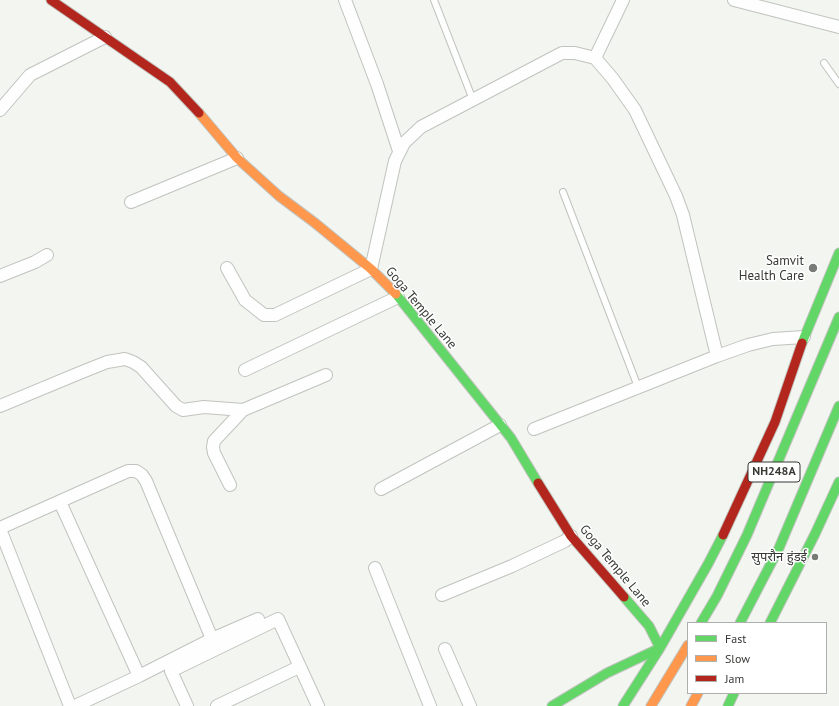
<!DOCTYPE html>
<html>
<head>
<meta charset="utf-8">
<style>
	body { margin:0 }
	#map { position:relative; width:839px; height:706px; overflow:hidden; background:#f3f6f0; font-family:"PT Sans",sans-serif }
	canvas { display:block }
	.legend { position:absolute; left:687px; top:622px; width:140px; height:72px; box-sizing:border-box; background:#fff; border:1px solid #afb0ae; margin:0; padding:5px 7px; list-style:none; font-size:12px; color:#373935 }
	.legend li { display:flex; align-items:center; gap:8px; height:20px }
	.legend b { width:20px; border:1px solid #afb0ae }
</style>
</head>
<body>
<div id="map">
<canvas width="839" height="706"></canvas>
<ul class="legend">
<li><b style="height:5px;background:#63d668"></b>Fast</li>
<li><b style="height:5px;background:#ff974d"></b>Slow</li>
<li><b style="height:5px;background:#b3261e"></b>Jam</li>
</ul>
</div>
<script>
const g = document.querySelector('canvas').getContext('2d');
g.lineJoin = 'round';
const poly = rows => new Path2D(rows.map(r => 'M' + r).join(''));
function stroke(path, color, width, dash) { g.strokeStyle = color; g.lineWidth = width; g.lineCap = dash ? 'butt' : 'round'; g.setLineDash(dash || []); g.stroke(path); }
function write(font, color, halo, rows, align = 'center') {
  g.font = font + ' "PT Sans","Noto Sans Devanagari",sans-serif'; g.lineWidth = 3; g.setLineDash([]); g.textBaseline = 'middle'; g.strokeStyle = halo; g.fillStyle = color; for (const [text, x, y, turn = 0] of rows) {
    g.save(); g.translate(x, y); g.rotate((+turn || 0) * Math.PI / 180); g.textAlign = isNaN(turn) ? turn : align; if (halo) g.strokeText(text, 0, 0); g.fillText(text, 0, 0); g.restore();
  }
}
const lane = poly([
	[434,0,473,100],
	[824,63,839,84],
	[563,192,638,387]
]);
const street = poly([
	[345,0,377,84,399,151],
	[734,0,839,27],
	[595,58,623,0],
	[0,110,30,75,105,37],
	[131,202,237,158],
	[227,268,245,300,264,315,275,315,371,269,395,161,404,143,421,127,562,53,575,53,595,58,613,79,635,110,676,196,683,215,717,356],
	[0,276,35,262,47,255],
	[245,370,398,297],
	[0,406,82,372,107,362,125,359,133,362,141,367,176,406,183,410,204,407,243,410,326,375],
	[534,429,717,356,748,345,773,339,804,337],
	[230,485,214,453,213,447,214,441,243,410],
	[381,489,500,425],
	[60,502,139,676],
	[0,528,128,471,136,471,142,475,146,481,212,639],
	[0,529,70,706],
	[375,568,430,706],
	[442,595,512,566,565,541,571,536],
	[445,649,470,706],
	[75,706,139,676,212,639,258,619],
	[187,706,171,671,278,619,318,706],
	[217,706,299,667]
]);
const fast = poly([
	[396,294,511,438,538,483],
	[802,343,839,253],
	[624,597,649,626,660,648],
	[701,623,717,596,747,535,839,317],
	[740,623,779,548,839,406],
	[770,623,815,534,839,482],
	[552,706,607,673,660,648],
	[623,706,660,648,708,564,723,535],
	[728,706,734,693]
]);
const slow = poly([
	[199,113,237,158,279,196,315,223,371,269,396,294],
	[651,706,688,645],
	[691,706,698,693]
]);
const jam = poly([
	[51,0,170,82,199,113],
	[538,483,571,536,624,597],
	[723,535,775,422,802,343]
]);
stroke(lane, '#c1c3be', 8);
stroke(street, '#c1c3be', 14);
stroke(fast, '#c1c3be', 11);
stroke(slow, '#c1c3be', 11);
stroke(jam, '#c1c3be', 11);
stroke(lane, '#fdfefd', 6);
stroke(street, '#fdfefd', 12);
stroke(fast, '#63d668', 9);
stroke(slow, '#ff974d', 9);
stroke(jam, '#b3261e', 9);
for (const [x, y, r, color] of [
	[813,268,5,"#797b76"],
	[815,557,4,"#797b76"]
]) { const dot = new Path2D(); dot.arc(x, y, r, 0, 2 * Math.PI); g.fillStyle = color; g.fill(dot); stroke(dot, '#fff', 1.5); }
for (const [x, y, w] of [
	[774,472,52]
]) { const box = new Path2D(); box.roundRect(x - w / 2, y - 10, w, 20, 3); g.fillStyle = '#fff'; g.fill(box); stroke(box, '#373935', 1); }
write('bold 12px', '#373935', null, [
	["NH248A",774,472]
]);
write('13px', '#373935', '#fff', [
	["Samvit",804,261],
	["Health Care",804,276],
	["सुपरौन हुंडई",807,557]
], 'right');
write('13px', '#373935', '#fff', [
	["Goga Temple Lane",421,308,50],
	["Goga Temple Lane",615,566,50]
]);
</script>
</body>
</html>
